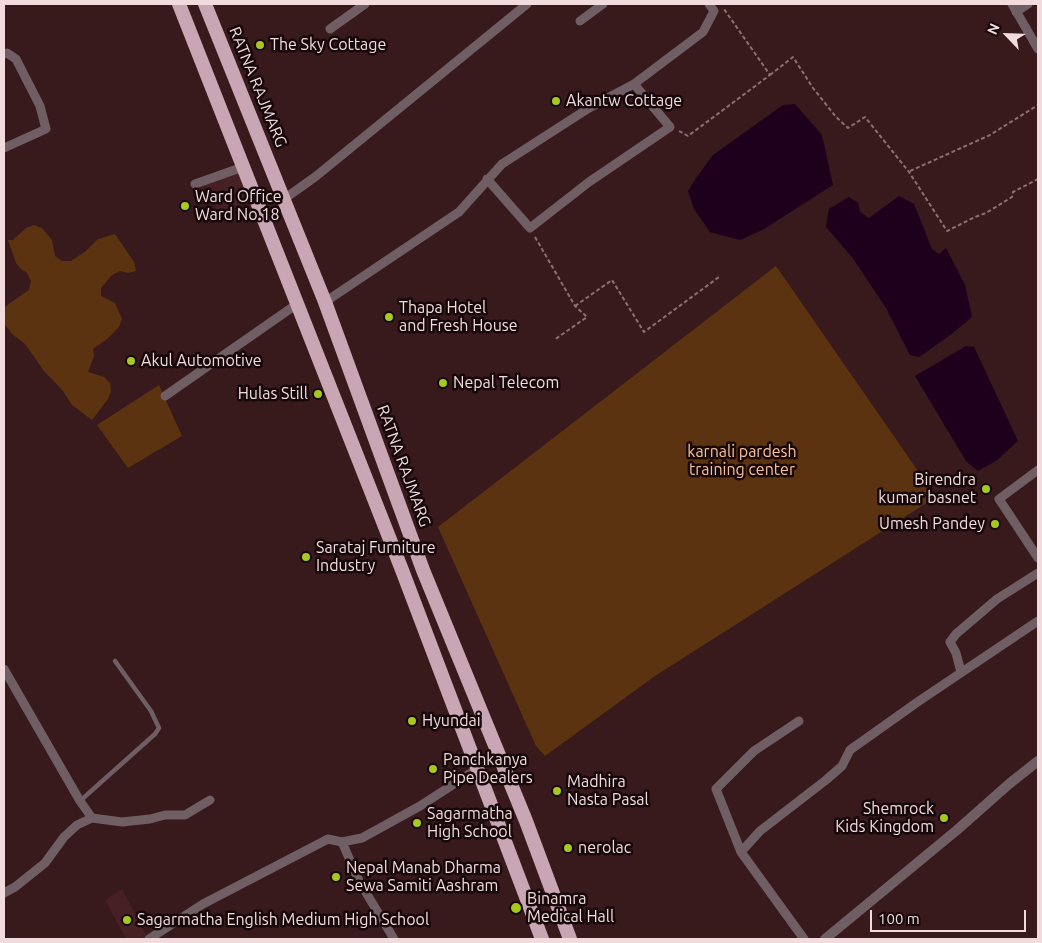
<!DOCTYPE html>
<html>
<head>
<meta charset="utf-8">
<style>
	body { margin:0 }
	#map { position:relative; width:1042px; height:943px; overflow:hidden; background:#38191c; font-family:Ubuntu,sans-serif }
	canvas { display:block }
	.frame { position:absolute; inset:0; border:5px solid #f2dbdc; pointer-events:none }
	.north { position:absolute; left:982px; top:10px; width:50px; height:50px; -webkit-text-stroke:4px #16080a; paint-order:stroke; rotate:294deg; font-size:14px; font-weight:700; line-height:20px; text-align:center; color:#f2dbdc }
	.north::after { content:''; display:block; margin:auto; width:18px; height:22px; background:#f2dbdc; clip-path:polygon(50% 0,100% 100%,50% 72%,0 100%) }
	.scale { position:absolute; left:870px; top:910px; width:156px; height:22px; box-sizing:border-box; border:2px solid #f2dbdc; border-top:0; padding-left:6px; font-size:15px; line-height:18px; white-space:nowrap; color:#f2dbdc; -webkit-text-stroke:4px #16080a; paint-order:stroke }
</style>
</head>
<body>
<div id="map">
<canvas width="1042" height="943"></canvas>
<div class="frame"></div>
<div class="north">N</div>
<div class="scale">100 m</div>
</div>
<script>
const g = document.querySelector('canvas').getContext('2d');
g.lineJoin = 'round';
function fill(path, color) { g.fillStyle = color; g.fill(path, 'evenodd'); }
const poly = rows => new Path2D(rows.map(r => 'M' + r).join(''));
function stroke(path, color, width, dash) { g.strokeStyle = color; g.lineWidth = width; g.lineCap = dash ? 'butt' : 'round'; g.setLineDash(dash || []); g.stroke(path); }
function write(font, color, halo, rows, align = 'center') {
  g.font = font + ' Ubuntu,sans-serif'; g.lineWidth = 5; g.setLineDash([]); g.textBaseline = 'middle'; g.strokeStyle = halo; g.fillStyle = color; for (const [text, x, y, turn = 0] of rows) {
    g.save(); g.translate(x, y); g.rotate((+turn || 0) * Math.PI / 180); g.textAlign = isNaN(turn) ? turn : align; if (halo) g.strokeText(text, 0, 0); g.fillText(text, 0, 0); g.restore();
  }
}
fill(poly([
	[238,170,248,200,220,216,204,183],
	[122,889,148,939,126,939,105,900]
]), '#462025');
fill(poly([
	[34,225,42,228,52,240,55,256,62,261,71,261,86,251,98,239,115,234,134,262,136,271,128,273,120,271,112,275,101,288,101,296,115,303,122,319,119,327,107,339,93,349,94,356,88,372,104,377,110,383,111,391,108,399,92,420,72,405,63,391,44,371,25,344,12,334,4,323,4,309,7,305,29,290,31,281,27,273,21,269,16,263,8,240,13,240,26,228],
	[776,266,936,497,655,676,545,756,536,746,438,527],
	[159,385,182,436,128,468,97,425]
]), '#5c3310');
fill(poly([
	[795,104,822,135,833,185,764,229,740,240,710,232,694,209,688,191,694,181,713,155,783,105],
	[899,196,914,204,932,249,939,254,946,248,965,285,972,317,949,336,919,357,910,355,886,308,852,257,826,227,829,209,849,197,858,203,860,212,869,218],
	[966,346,974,347,1018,441,996,461,978,471,966,461,915,376]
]), '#1e001c');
stroke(poly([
	[770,75,793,57,813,88,836,117,848,128,865,117,909,172,947,231,975,217,986,213,1012,197,1013,192,1038,179],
	[679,131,688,136,770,75,724,9],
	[910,171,990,135,1038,105],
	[535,237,575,306,587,317,554,340],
	[575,306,612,280,644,332,719,277]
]), '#8b7072', 2, [4, 2.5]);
stroke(poly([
	[80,801,155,734,159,728,151,711,115,661]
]), '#6f5f65', 4.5);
stroke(poly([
	[1012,4,1038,49],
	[1016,12,1028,4],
	[580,21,603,4],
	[330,29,365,4],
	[4,54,7,53,16,59,40,106,46,129,4,148],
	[487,179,530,228,589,182,670,127,634,84],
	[195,184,243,167],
	[284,199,315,177,527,4],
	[325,302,459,212,502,164,589,108,634,84,703,32,714,11,709,4],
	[165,396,297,304],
	[1038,470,999,499,1038,558],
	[4,669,80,801,92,818],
	[961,672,956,653,950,642,956,634,997,599,1038,573],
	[799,721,754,751,716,789,741,852,804,939],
	[342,842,362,838,420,806,477,769],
	[741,852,760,831,826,780,842,766,850,750,919,701,1038,621],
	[4,893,15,887,45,863,64,837,77,825,92,818,122,822,150,819,165,815,185,815,210,800],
	[149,939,203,904,328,839,342,842,359,881,394,939]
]), '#6f5f65', 9);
stroke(poly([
	[825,939,957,830,1009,784,1038,761]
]), '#6f5f65', 10);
stroke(poly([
	[179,4,402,570,542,939],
	[205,4,325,302,423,570,526,821,570,939]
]), '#c9a6b4', 14);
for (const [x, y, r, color] of [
	[260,45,5,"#a7c81e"],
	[556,101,5,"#a7c81e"],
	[185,206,5,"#a7c81e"],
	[389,317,5,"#a7c81e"],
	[131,361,5,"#a7c81e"],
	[443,383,5,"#a7c81e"],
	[318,394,5,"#a7c81e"],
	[986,489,5,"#a7c81e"],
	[995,524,5,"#a7c81e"],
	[306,557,5,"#a7c81e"],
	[412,721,5,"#a7c81e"],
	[433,769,5,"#a7c81e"],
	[557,791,5,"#a7c81e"],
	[944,818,5,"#a7c81e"],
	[417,823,5,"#a7c81e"],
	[568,848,5,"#a7c81e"],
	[336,877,5,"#a7c81e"],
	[516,908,6,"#a7c81e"],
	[127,920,5,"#a7c81e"]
]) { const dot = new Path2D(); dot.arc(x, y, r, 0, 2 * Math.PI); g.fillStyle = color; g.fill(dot); stroke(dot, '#16080a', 2); }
write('16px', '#f2dbdc', '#16080a', [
	["The Sky Cottage",270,45],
	["Akantw Cottage",566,101],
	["Ward Office",195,197],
	["Ward No.18",195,215],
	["Thapa Hotel",399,308],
	["and Fresh House",399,326],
	["Akul Automotive",141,361],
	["Nepal Telecom",453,383],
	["Hulas Still",308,394,"right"],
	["Birendra",976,480,"right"],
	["kumar basnet",976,498,"right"],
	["Umesh Pandey",985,524,"right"],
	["Sarataj Furniture",316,548],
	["Industry",316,566],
	["Hyundai",422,721],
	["Panchkanya",443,760],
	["Pipe Dealers",443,778],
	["Madhira",567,782],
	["Nasta Pasal",567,800],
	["Shemrock",934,809,"right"],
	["Kids Kingdom",934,827,"right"],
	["Sagarmatha",427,814],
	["High School",427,832],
	["nerolac",578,848],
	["Nepal Manab Dharma",346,868],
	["Sewa Samiti Aashram",346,886],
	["Binamra",527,899],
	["Medical Hall",527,917],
	["Sagarmatha English Medium High School",137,920]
], 'left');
write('16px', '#f2dbdc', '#16080a', [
	["RATNA RAJMARG",258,87,68],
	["RATNA RAJMARG",404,466,70]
]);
write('16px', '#fac097', '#16080a', [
	["karnali pardesh",742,452],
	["training center",742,470]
]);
</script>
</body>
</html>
